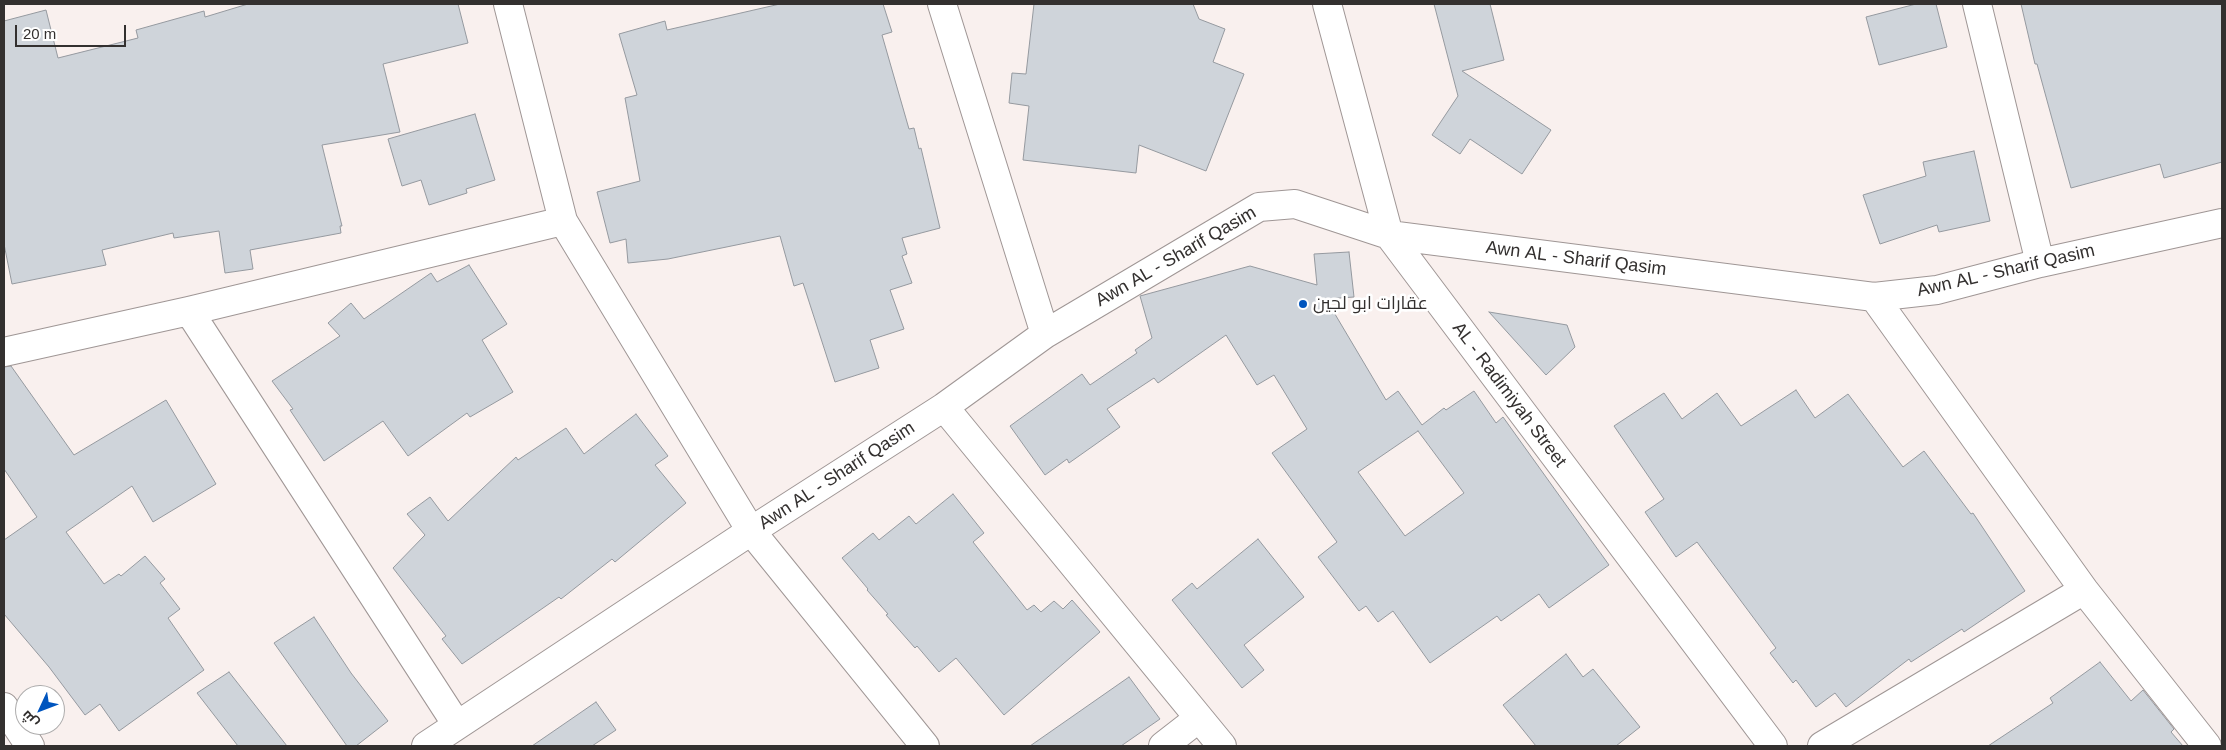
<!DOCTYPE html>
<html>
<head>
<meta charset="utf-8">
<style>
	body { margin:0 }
	#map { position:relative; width:2226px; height:750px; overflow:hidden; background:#f9f0ee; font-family:Arial,Cairo,sans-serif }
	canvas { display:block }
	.frame { position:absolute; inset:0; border:5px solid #33302f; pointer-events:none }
	.north { position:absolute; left:15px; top:685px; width:50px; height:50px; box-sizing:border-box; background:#fff; border:1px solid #adacac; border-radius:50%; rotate:227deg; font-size:14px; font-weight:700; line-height:20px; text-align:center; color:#33302f }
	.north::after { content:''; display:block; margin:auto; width:18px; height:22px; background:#0055be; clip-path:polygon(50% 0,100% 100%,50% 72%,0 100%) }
	.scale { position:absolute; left:15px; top:25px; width:111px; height:22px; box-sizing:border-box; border:2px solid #33302f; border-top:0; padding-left:6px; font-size:15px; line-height:18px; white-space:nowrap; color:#33302f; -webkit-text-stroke:4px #fff; paint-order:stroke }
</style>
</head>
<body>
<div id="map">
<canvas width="2226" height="750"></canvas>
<div class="frame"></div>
<div class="north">ش</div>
<div class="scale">20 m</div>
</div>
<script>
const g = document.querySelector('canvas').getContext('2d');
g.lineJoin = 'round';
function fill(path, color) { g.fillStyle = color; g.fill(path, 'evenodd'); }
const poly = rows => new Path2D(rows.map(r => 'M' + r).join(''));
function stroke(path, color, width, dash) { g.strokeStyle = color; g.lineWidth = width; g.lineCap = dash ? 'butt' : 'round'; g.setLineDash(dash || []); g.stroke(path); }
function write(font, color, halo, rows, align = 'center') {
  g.font = font + ' Arial,Cairo,sans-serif'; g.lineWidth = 5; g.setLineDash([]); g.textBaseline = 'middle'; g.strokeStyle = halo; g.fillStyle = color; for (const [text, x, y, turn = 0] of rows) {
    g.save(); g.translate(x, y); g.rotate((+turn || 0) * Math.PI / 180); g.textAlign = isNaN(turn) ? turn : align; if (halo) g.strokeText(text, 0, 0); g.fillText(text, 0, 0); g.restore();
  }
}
const building = poly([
	[248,4,458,4,468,43,383,64,400,132,322,145,342,226,340,226,341,233,250,250,253,269,225,273,219,231,174,238,173,233,102,250,106,265,12,284,4,244,4,21,46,10,58,58,138,38,136,30,204,11,205,17,248,4],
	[780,4,883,4,892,32,882,35,909,129,914,128,919,149,921,148,940,228,902,238,907,254,902,256,912,283,890,290,904,329,870,340,879,368,835,382,803,283,794,286,780,236,668,259,628,263,626,239,610,243,597,192,640,181,625,98,637,95,619,34,665,21,667,30,780,4],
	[1034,4,1193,4,1199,19,1225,29,1213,62,1244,74,1206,171,1139,145,1136,173,1023,160,1029,106,1009,103,1012,73,1026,74,1034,4],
	[1434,4,1490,4,1504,60,1462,71,1551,130,1522,174,1470,139,1460,154,1432,135,1458,96,1434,4],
	[1916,4,1936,4,1947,47,1879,65,1866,17,1916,4],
	[2021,4,2222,4,2222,162,2164,178,2160,164,2071,188,2037,64,2035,64,2021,4],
	[475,114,495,180,466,189,467,193,429,205,421,180,402,186,388,139,475,114],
	[1974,151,1990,221,1939,232,1937,225,1880,244,1863,195,1926,176,1923,162,1974,151],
	[1349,252,1354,297,1326,299,1386,400,1398,391,1422,425,1444,408,1446,410,1474,391,1496,423,1503,417,1609,565,1549,608,1539,594,1501,621,1497,616,1430,663,1393,611,1378,622,1366,606,1359,611,1318,557,1337,542,1272,453,1307,429,1274,375,1257,385,1226,335,1158,383,1154,378,1107,409,1120,427,1069,463,1067,459,1045,475,1010,426,1082,374,1090,385,1137,353,1135,350,1152,338,1140,296,1250,266,1317,285,1314,254,1349,252],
	[1418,431,1464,493,1405,536,1358,472,1418,431],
	[469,265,507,324,482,340,513,392,470,417,467,413,408,456,383,421,324,461,290,410,293,409,272,381,340,336,328,323,351,303,364,319,431,273,437,282,469,265],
	[1489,312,1567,325,1575,347,1546,375,1489,312],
	[11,366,74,455,166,400,216,484,153,522,132,486,66,532,104,584,119,574,121,576,145,556,165,579,160,583,180,609,168,618,204,670,119,731,100,704,85,715,49,667,4,614,4,540,37,517,4,469,4,367,11,366],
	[1796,390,1815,418,1848,394,1903,467,1924,451,1971,514,1973,513,2025,591,1964,632,1962,629,1911,662,1909,659,1846,707,1835,693,1816,707,1796,680,1793,683,1770,653,1776,648,1697,542,1676,557,1645,512,1664,499,1614,426,1664,393,1682,419,1717,393,1741,426,1796,390],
	[636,414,668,456,655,465,686,503,615,562,612,559,561,599,559,597,462,664,442,639,446,636,393,568,425,535,407,514,430,497,448,521,516,457,518,460,566,428,584,454,636,414],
	[953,494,984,533,973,542,1027,610,1034,605,1041,612,1054,601,1063,609,1072,600,1100,632,1004,715,956,658,939,672,917,646,915,648,886,615,888,614,867,590,868,589,842,558,873,533,879,540,909,516,916,524,953,494],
	[1258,539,1304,597,1244,645,1264,670,1242,688,1172,600,1192,583,1197,589,1258,539],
	[314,617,351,673,388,721,356,746,347,746,274,643,314,617],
	[1566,654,1583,677,1593,669,1640,727,1616,746,1536,746,1503,705,1566,654],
	[2100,662,2131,701,2143,690,2174,729,2171,732,2183,746,1988,746,2053,703,2050,698,2100,662],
	[229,672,287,746,238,746,197,693,229,672],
	[1129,677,1160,719,1121,746,1030,746,1129,677],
	[596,702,616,730,592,746,532,746,596,702]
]);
fill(building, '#cfd4da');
stroke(building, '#95999f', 1);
const street = poly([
	[508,4,563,221,751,531,925,746],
	[942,4,1045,334],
	[1327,4,1389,235,1773,746],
	[1977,4,2040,263],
	[1874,297,2084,590,2207,746],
	[189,311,457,725],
	[4,352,189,311,563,221],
	[944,407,1222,746],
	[4,707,30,746],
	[426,746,751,531,944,407,1045,334,1259,207,1295,204,1389,235,1874,297,1937,290,2040,263,2222,223],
	[1163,746,1199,718],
	[1822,746,2084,590]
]);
stroke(street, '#9f9695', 30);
stroke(street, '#fff', 28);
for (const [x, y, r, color] of [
	[1303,304,5,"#0055be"]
]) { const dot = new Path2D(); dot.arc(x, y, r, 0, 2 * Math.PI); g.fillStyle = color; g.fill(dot); stroke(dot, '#fff', 2); }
write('18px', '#33302f', '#fff', [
	["Awn AL - Sharif Qasim",1176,257,-30],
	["Awn AL - Sharif Qasim",1576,259,7],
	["Awn AL - Sharif Qasim",2006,271,-13],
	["AL - Radimiyah Street",1509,395,53],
	["Awn AL - Sharif Qasim",837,476,-33]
]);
write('18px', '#33302f', '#fff', [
	["عقارات ابو لجين",1313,304]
], 'left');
</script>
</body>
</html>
